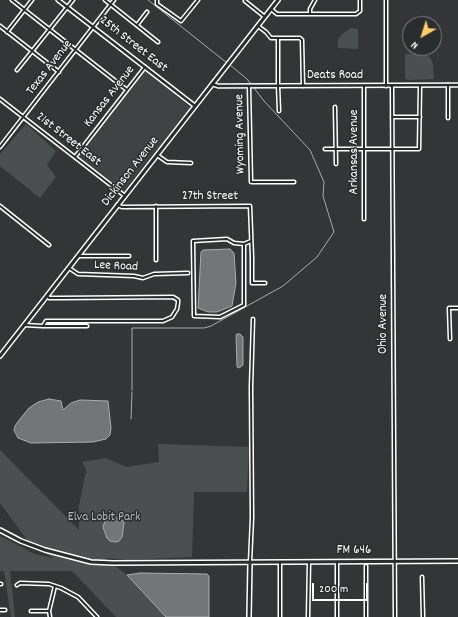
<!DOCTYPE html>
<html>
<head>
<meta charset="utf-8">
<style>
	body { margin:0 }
	#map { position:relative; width:458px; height:617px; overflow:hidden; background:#333536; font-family:Dekko,sans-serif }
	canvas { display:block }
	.north { position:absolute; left:402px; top:16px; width:40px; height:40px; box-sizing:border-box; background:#2a2d2e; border:1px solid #7f8182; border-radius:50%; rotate:219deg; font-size:11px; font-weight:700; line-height:16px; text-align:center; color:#fff }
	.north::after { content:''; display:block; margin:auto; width:14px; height:18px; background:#ffd166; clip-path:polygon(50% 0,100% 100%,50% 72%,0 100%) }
	.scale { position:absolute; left:312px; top:583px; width:56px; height:18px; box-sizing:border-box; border:2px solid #fff; border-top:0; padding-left:5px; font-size:12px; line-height:14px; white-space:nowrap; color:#fff; -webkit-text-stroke:3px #2a2d2e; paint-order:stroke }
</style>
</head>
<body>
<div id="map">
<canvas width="458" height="617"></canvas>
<div class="north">N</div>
<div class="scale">200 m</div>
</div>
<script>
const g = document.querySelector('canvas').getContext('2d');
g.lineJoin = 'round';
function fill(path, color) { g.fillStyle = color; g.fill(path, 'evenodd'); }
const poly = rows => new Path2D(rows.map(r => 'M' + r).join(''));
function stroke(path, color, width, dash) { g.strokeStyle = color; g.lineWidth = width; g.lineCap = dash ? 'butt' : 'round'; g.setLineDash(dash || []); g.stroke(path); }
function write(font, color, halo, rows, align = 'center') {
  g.font = font + ' Dekko,sans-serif'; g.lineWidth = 3; g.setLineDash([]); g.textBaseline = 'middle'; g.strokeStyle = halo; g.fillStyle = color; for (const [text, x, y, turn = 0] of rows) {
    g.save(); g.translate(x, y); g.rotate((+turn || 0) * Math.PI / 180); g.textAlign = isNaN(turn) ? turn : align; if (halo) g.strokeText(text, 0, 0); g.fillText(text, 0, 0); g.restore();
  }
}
fill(poly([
	[145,71,190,107,124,191,79,157]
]), '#404243');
fill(poly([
	[351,28,358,29,358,48,357,49,338,48,338,40,342,34],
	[405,54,427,55,431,59,433,64,434,79,407,80,405,78],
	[26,124,56,151,47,165,56,177,40,198,0,166,0,154],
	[158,444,249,447,247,492,194,492,192,557,127,560,105,558,127,575,166,617,116,617,72,571,10,571,15,617,11,617,4,571,0,571,0,536,35,554,53,558,27,540,0,503,0,450,79,530,79,506,85,475,87,473,85,467,82,462,105,458,127,467,159,462]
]), '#4c4f50');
const water = poly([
	[230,249,234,253,236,283,232,306,217,312,208,312,198,308,201,252,203,250,230,249],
	[237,334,240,334,243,337,243,365,239,368,237,367,236,335,237,334],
	[49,399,61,401,63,410,71,403,80,400,108,401,111,428,110,435,106,439,93,442,31,443,18,438,14,430,15,426,20,419,29,408,38,402,49,399],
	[114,517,123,521,124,523,122,537,119,541,116,542,110,541,107,538,103,527,105,521,114,517],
	[140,573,207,574,209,576,209,617,166,617,127,575,140,573]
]);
fill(water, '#737576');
stroke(water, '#abacad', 1);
stroke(poly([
	[148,0,227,63],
	[132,390,132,328,204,328,211,326,283,286,317,257,334,232,323,196,324,182,310,150,264,101,247,79,230,65],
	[131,419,132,392]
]), '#abacad', 1);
const minor = poly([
	[12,0,127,90],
	[105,0,158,42],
	[157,0,157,4,181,21,198,0],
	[386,0,386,86],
	[245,1,265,17],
	[271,9,277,14,356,14,360,11,360,0],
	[310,14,310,9,315,0],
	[137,25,147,12],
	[0,26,59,72],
	[258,26,266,32,271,38,300,38,302,40,303,86],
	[7,32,32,0],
	[278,38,278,86,279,111],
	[17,70,73,0],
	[448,85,448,118],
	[249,86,251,182,294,182],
	[364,86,364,219],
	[391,86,392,86,395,617],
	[0,99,125,196],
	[335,107,336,164],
	[392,117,420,117],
	[0,147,114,0],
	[325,149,419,149,420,86],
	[157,155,167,162,191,163],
	[75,157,145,67],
	[117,205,122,207,250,206,252,257,252,283,265,283],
	[0,206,49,245],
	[244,244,234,243,227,239,193,241,194,316,220,317,244,305,244,244,251,241],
	[79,256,129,256],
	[156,260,156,206],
	[69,268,78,274,134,276,143,278,154,274,188,273],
	[24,325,43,326,87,326],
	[43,326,46,321,163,321,172,317,177,309,178,303,178,300,173,297,60,298,49,298,47,296],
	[450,339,449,308,458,308],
	[250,562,252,518,251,387,253,319],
	[337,562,337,617],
	[366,566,366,617],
	[422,577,423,617],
	[0,584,1,584],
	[17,585,20,583,49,584,61,588,78,597,97,617],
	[0,610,5,610],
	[31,611,49,611],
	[50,617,49,611,55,586],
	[280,617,280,562],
	[308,617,309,562]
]);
const tertiary = poly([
	[58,0,195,106],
	[212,84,218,86,458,85]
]);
const secondary = poly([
	[0,356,278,0],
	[0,530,21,541,45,550,91,562,113,563,458,561],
	[249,617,250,562]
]);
stroke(minor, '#fff', 5);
stroke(tertiary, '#fff', 5.5);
stroke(secondary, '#fff', 6);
stroke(minor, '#2a2d2e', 2);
stroke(tertiary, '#2a2d2e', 2.5);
stroke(secondary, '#2a2d2e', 3);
write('13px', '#fff', '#2a2d2e', [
	["25th Street East",133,45,38],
	["Texas Avenue",50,68,-52],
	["Deats Road",335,76],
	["Kansas Avenue",110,97,-52],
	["Wyoming Avenue",241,134,-91],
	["21st Street East",68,140,38],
	["Arkansas Avenue",355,152,-90],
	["Dickinson Avenue",131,172,-52],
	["27th Street",210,197],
	["Lee Road",116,267,3],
	["Ohio Avenue",384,324,-90],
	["FM 646",354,551]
]);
write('13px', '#b7b9b9', '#2a2d2e', [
	["Elva Lobit Park",104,518]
]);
</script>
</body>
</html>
